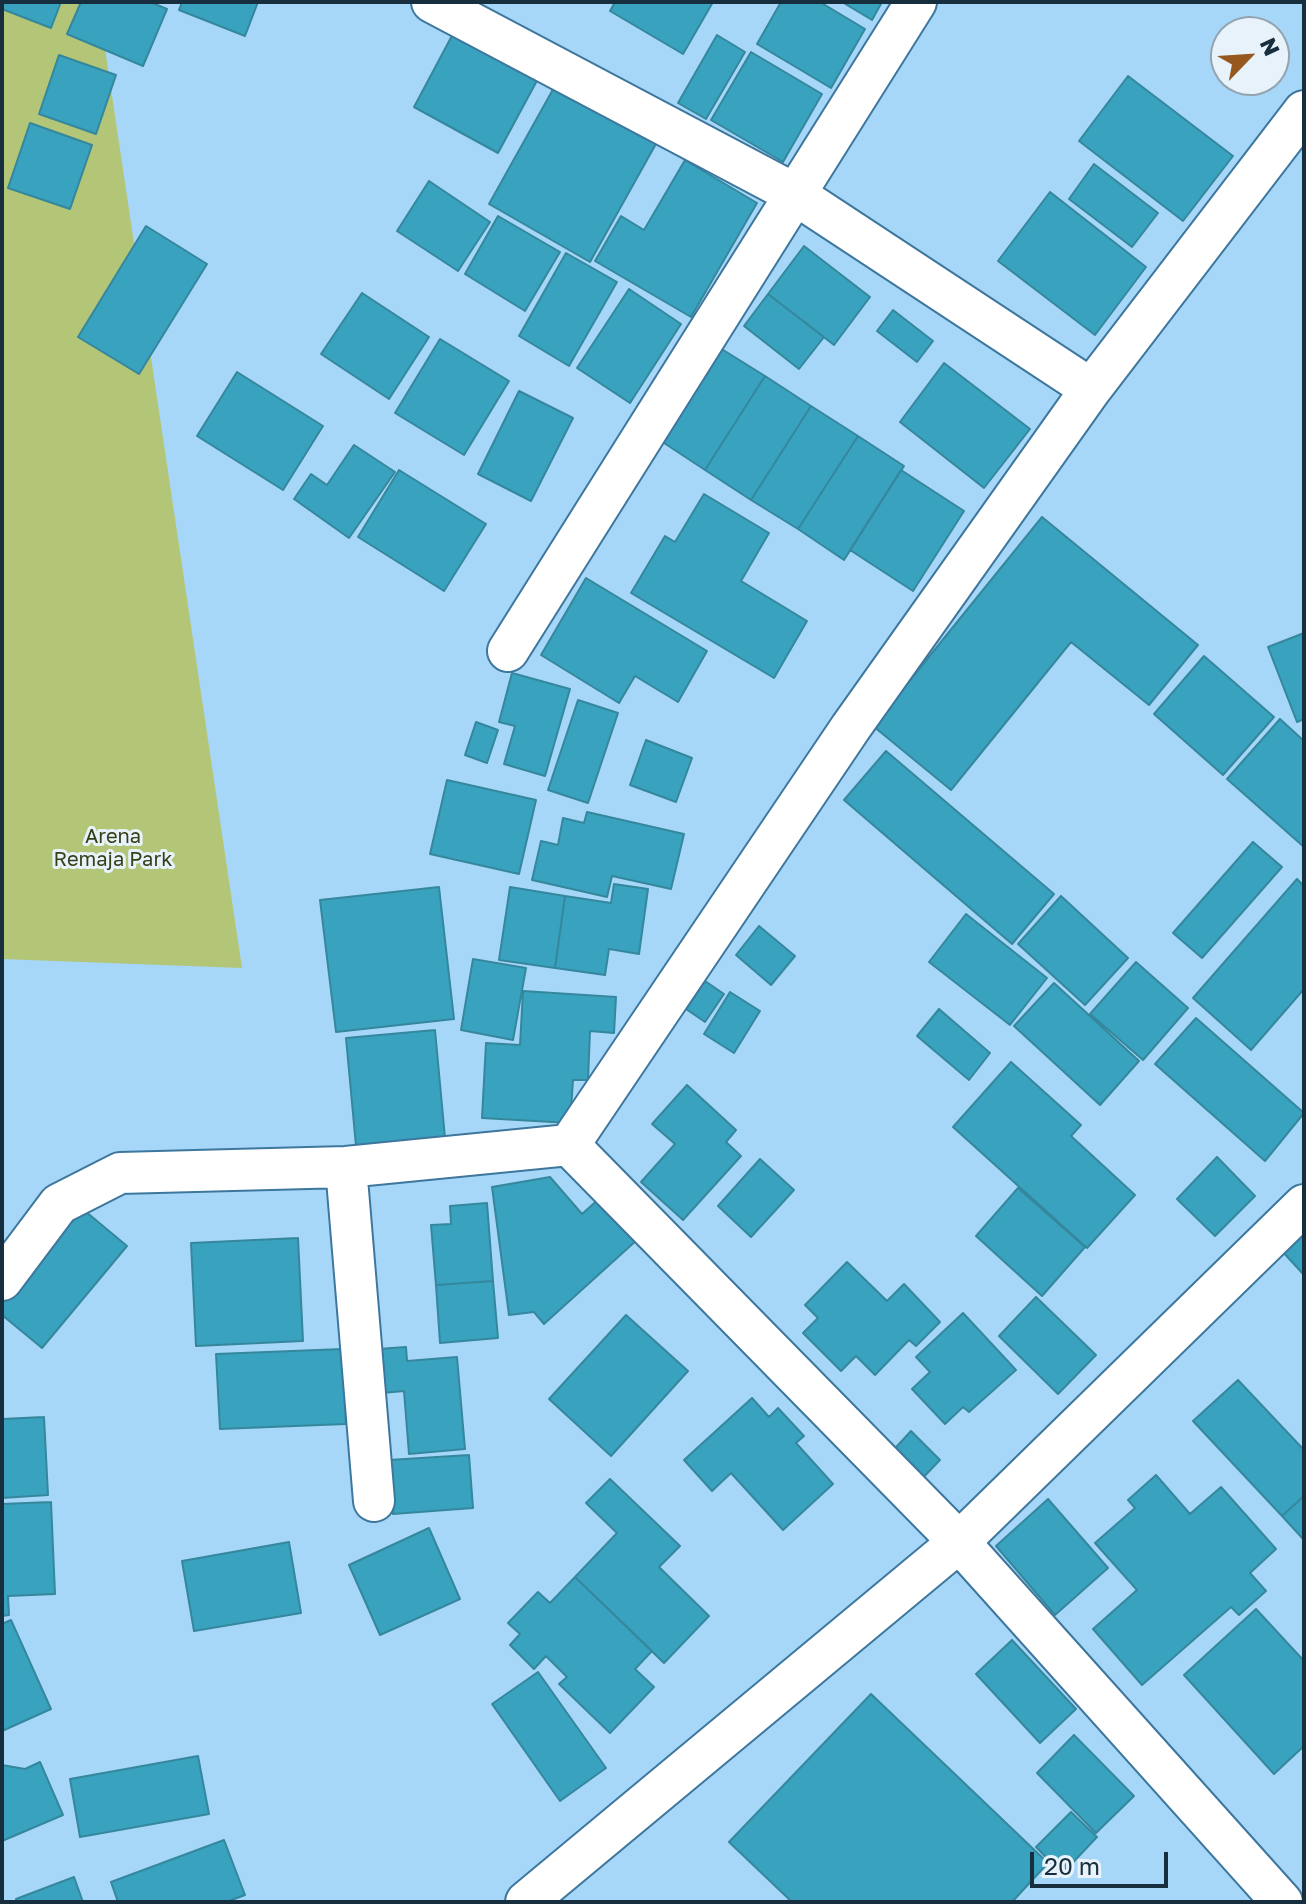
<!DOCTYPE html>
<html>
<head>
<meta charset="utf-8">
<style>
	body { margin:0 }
	#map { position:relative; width:1306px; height:1904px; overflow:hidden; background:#a7d7f8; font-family:"Golos Text",sans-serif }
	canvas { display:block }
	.frame { position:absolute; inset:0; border:4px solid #162e3e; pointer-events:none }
	.north { position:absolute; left:1210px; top:16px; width:80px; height:80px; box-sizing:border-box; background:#e7f2fb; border:2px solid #93a4af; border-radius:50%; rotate:65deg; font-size:22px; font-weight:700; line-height:32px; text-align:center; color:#162e3e }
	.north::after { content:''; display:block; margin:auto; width:28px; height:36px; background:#96581e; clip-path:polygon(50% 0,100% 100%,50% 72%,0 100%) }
	.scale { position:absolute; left:1030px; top:1852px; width:138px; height:36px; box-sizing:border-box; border:4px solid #162e3e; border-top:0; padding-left:10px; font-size:24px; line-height:28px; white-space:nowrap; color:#162e3e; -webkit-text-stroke:6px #e7f2fb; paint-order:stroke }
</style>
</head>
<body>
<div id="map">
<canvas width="1306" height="1904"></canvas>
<div class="frame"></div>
<div class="north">N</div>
<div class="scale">20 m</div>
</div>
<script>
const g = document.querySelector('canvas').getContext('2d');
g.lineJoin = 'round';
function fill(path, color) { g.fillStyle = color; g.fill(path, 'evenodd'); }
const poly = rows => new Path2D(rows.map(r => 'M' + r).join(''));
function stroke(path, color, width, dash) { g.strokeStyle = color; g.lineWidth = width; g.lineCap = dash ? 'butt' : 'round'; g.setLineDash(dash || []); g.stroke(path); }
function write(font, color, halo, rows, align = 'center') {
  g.font = font + ' "Golos Text",sans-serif'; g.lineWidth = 6; g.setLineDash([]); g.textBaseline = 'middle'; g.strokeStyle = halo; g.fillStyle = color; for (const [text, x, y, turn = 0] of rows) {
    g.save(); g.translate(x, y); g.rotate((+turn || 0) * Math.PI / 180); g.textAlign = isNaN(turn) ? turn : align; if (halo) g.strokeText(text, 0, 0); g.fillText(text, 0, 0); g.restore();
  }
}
fill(poly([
	[2,2,98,2,242,968,2,959]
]), '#b3c576');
const building = poly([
	[2,2,61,2,51,28,2,9,2,2],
	[81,2,150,2,167,9,143,66,67,34,81,2],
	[182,2,258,2,245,36,179,10,182,2],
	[615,2,713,2,683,54,610,11,615,2],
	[781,2,820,2,865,29,831,88,757,44,781,2],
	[842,2,882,2,872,20,842,2],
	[455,30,540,75,498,153,414,107,455,30],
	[717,35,745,52,706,119,678,103,717,35],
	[751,52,822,94,783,162,711,120,751,52],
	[59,55,116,75,96,134,39,114,59,55],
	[1128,76,1233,156,1183,221,1079,141,1128,76],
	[556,84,657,142,590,262,489,204,556,84],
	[30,123,92,145,70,209,8,188,30,123],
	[685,160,757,203,691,317,595,261,621,216,644,230,685,160],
	[1094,164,1158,213,1132,247,1069,199,1094,164],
	[429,181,490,222,458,271,397,231,429,181],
	[1050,192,1146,267,1095,335,998,261,1050,192],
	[498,216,560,252,525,311,465,274,498,216],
	[146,226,207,264,139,374,78,337,146,226],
	[804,246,870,297,834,345,768,294,804,246],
	[566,253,617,282,569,366,519,336,566,253],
	[629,289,681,324,630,403,577,368,629,289],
	[362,293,429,337,389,399,321,354,362,293],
	[768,294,824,337,799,369,744,326,768,294],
	[893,310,933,341,917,362,877,331,893,310],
	[440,339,509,381,464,455,395,413,440,339],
	[720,348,765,376,705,470,661,441,720,348],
	[944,363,1030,429,984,488,900,422,944,363],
	[237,372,323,426,283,490,197,436,237,372],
	[765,376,811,406,751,500,705,470,765,376],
	[519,391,573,418,531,501,478,474,519,391],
	[811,406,858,436,798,529,751,500,811,406],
	[858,436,904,466,844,560,798,529,858,436],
	[354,445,395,472,349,538,294,499,311,474,327,485,354,445],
	[399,470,486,524,444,591,358,537,399,470],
	[901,470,964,511,913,591,850,550,901,470],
	[704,494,769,533,741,581,807,621,774,678,631,593,665,536,675,542,704,494],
	[1042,517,1198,645,1149,705,1071,642,951,790,873,726,1042,517],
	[586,578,707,651,678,702,635,676,619,703,541,655,586,578],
	[1304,633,1304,719,1297,722,1268,647,1304,633],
	[1204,656,1274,717,1223,775,1154,714,1204,656],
	[512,673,570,689,545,776,504,764,515,726,499,722,512,673],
	[578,700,618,713,588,803,548,790,578,700],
	[1280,719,1304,741,1304,847,1227,779,1280,719],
	[476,722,498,730,487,763,465,755,476,722],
	[646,740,692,758,676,802,630,785,646,740],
	[886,751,1054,894,1012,944,844,800,886,751],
	[447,780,536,800,519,874,430,854,447,780],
	[587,812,684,834,671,889,612,876,607,897,532,880,541,841,558,845,563,818,584,823,587,812],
	[1253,842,1282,867,1202,958,1173,933,1253,842],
	[1297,879,1304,886,1304,989,1251,1050,1193,998,1297,879],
	[614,884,648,889,639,954,609,949,605,975,555,968,565,896,611,903,614,884],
	[439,887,454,1019,336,1032,320,900,439,887],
	[510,887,565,896,555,968,499,960,510,887],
	[1061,896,1128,958,1085,1005,1018,944,1061,896],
	[966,914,1047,978,1010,1025,929,962,966,914],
	[759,926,795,956,771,985,736,955,759,926],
	[473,959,526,968,513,1040,461,1030,473,959],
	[1136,962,1188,1008,1143,1060,1090,1014,1136,962],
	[705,981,724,994,705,1022,686,1009,705,981],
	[1054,983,1139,1061,1100,1105,1014,1026,1054,983],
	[523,991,616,997,614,1033,590,1031,588,1080,573,1080,570,1123,482,1118,486,1043,520,1045,523,991],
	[730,992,760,1011,734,1053,704,1034,730,992],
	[939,1009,990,1053,969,1080,917,1036,939,1009],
	[1196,1018,1304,1113,1265,1161,1155,1064,1196,1018],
	[435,1030,445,1138,356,1146,346,1038,435,1030],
	[1011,1062,1081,1125,1071,1136,1135,1195,1087,1248,953,1127,1011,1062],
	[687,1085,736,1130,726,1142,741,1156,683,1220,641,1182,675,1144,652,1124,687,1085],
	[1217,1157,1255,1196,1215,1236,1177,1199,1217,1157],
	[760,1159,794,1190,751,1237,718,1206,760,1159],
	[550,1177,582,1214,601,1197,638,1239,544,1324,534,1312,509,1315,492,1187,550,1177],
	[1018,1188,1085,1247,1042,1296,976,1236,1018,1188],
	[487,1203,493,1281,436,1285,431,1225,451,1224,450,1206,487,1203],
	[79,1206,127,1246,42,1348,2,1315,2,1298,79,1206],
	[1304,1230,1304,1275,1281,1250,1304,1230],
	[298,1238,303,1341,196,1346,191,1243,298,1238],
	[847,1262,887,1301,904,1284,940,1322,916,1346,909,1340,875,1375,856,1356,841,1371,803,1333,818,1318,805,1305,847,1262],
	[493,1281,498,1338,440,1343,436,1285,493,1281],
	[1036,1297,1096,1355,1058,1394,999,1336,1036,1297],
	[963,1313,1016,1370,969,1412,963,1407,945,1424,912,1389,930,1372,916,1357,963,1313],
	[626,1315,688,1371,611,1456,549,1399,626,1315],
	[406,1347,407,1361,457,1357,465,1449,409,1454,404,1391,382,1393,378,1349,406,1347],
	[343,1349,346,1424,220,1429,216,1354,343,1349],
	[1238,1380,1304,1450,1304,1496,1282,1516,1193,1421,1238,1380],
	[752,1398,769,1417,778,1408,804,1436,796,1443,833,1484,783,1530,731,1473,712,1491,684,1460,752,1398],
	[44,1417,48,1495,2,1498,2,1419,44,1417],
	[911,1431,940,1460,915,1486,886,1458,911,1431],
	[469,1455,473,1508,393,1514,389,1460,469,1455],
	[1156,1475,1190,1514,1221,1487,1276,1549,1250,1573,1266,1591,1239,1615,1231,1607,1142,1685,1093,1629,1137,1590,1095,1543,1135,1508,1128,1500,1156,1475],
	[610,1479,680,1546,659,1567,709,1616,664,1663,575,1577,617,1533,586,1503,610,1479],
	[1304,1496,1304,1540,1282,1516,1304,1496],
	[1048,1499,1108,1568,1055,1615,996,1546,1048,1499],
	[51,1502,55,1594,8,1596,9,1615,2,1616,2,1504,51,1502],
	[429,1528,460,1599,380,1635,349,1565,429,1528],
	[289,1542,301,1613,194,1631,182,1561,289,1542],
	[575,1577,652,1651,635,1669,654,1687,610,1733,559,1684,567,1677,546,1656,534,1669,510,1645,520,1634,508,1623,538,1592,550,1603,575,1577],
	[1256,1609,1304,1661,1304,1746,1274,1774,1184,1675,1256,1609],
	[11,1620,51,1709,2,1731,2,1624,11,1620],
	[1012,1640,1076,1709,1040,1743,976,1674,1012,1640],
	[538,1672,606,1768,560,1801,492,1704,538,1672],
	[871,1694,1048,1863,1012,1902,792,1902,729,1842,871,1694],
	[1074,1735,1134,1796,1096,1833,1037,1773,1074,1735],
	[198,1756,209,1814,80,1837,70,1779,198,1756],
	[40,1762,63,1815,2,1841,2,1765,25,1769,40,1762],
	[1071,1812,1097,1837,1062,1874,1036,1847,1071,1812],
	[224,1840,245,1895,226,1902,118,1902,111,1882,224,1840],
	[74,1877,83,1902,17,1902,16,1899,74,1877]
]);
fill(building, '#39a2be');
stroke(building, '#35879d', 2);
const minor = poly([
	[432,2,793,193,1091,389],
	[508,651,916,2],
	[569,1145,959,1542,1282,1902],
	[346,1167,374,1501],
	[2,1280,59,1204,120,1173,346,1167,569,1145,851,727,1091,389,1304,111],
	[526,1902,959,1542,1304,1205]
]);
stroke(minor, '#3d779d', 44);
stroke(minor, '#fff', 40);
write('20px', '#373f16', '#e7f2fb', [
	["Arena",113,837],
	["Remaja Park",113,860]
]);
</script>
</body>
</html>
